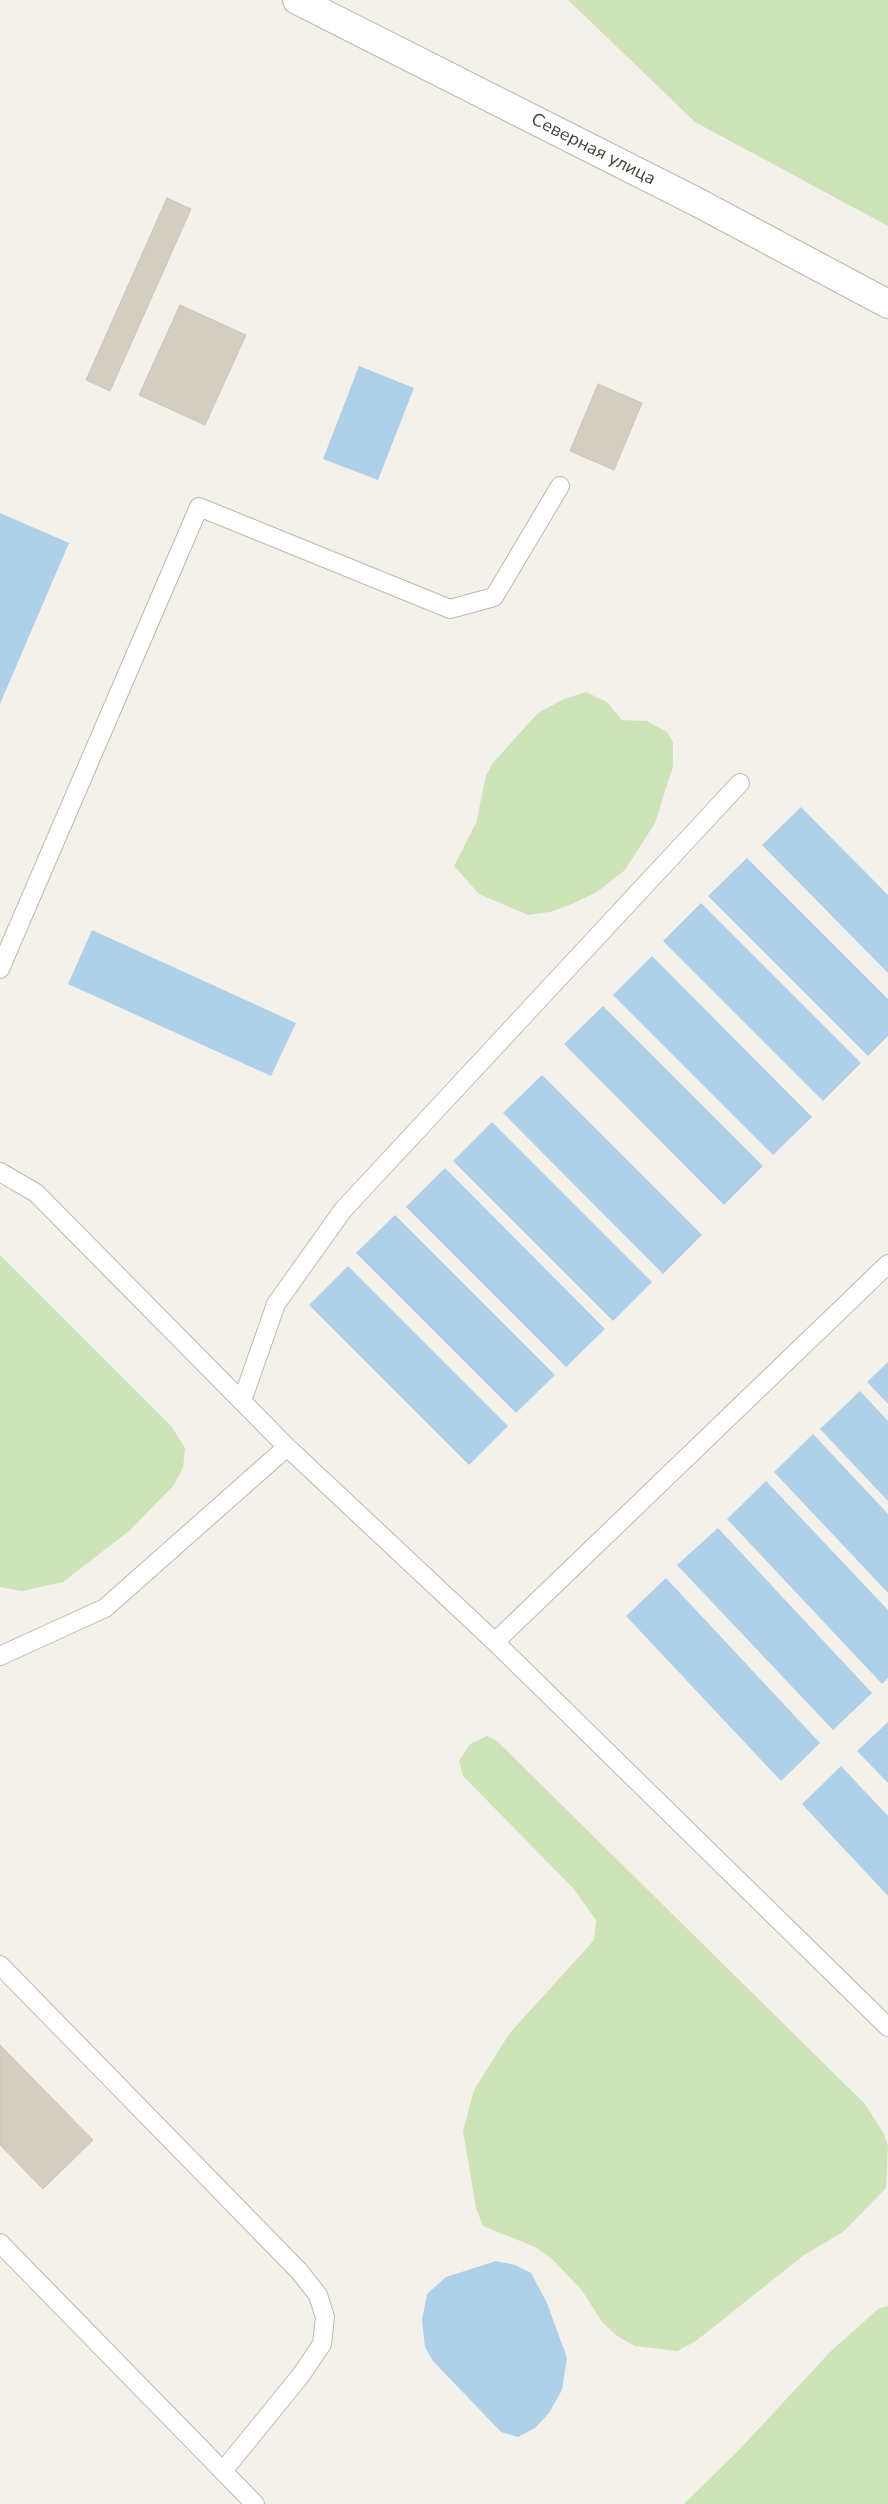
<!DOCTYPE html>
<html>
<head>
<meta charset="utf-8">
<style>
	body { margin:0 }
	canvas { display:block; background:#f4f1eb }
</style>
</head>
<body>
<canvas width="888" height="2504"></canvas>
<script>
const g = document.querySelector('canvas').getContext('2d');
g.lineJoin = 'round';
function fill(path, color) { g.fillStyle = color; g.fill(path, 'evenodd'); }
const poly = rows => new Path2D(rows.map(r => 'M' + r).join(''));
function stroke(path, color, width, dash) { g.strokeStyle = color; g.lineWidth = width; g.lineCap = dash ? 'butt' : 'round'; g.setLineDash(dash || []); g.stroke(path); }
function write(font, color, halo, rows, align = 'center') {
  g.font = font + ' "Nunito Sans",sans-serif'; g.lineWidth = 4.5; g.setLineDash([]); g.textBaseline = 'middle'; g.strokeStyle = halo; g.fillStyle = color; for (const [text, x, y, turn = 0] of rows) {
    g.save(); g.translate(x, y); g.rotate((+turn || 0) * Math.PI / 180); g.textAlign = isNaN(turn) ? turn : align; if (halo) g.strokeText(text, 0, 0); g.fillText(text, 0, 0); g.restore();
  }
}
fill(poly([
	[568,0,888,0,888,226,695,122],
	[586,692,607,702,622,720,647,721,667,732,673,742,673,766,655,823,625,870,597,892,572,904,550,912,528,915,479,894,454,866,476,823,486,776,492,764,538,713,564,699],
	[0,1255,172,1427,185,1448,183,1468,173,1486,128,1532,63,1582,22,1591,0,1587],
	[487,1736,497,1741,865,2104,883,2132,888,2146,886,2188,843,2232,804,2255,696,2341,677,2351,635,2346,617,2336,602,2322,581,2289,551,2258,535,2247,483,2226,476,2208,463,2131,474,2090,509,2034,594,1940,596,1920,573,1888,463,1776,459,1761,470,1744],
	[888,2306,888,2504,684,2504,739,2450,830,2352,878,2309]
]), '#cfe3b9');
fill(poly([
	[359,366,414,388,378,480,323,459],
	[0,513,69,543,0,704],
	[801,807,888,895,888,973,762,845],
	[747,858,888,999,888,1036,868,1056,708,896],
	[701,903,861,1063,823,1101,663,941],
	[92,930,296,1023,271,1076,68,984],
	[652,956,812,1117,773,1155,613,995],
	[603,1006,763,1166,724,1205,564,1044],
	[542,1075,702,1235,663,1274,503,1113],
	[492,1122,652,1282,613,1321,453,1161],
	[445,1168,605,1329,566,1367,406,1207],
	[395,1215,555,1375,516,1413,356,1253],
	[348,1266,508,1426,469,1465,309,1305],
	[888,1362,888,1404,867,1382],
	[860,1391,888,1421,888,1501,820,1429],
	[813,1434,888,1514,888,1593,774,1472],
	[766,1481,888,1610,888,1678,882,1684,727,1519],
	[718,1528,872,1693,833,1730,677,1565],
	[666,1578,820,1743,781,1781,626,1616],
	[888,1722,888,1783,857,1751],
	[841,1766,888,1816,888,1896,802,1804],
	[496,2261,515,2265,531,2273,547,2303,567,2358,562,2390,549,2413,535,2428,518,2437,501,2432,433,2361,425,2347,422,2320,427,2294,446,2277]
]), '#afd0e9');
const building = poly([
	[167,198,191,209,110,391,86,380,167,198],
	[180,305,246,335,205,425,139,395,180,305],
	[598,384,642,403,614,470,570,451,598,384],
	[0,2045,93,2140,43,2189,0,2145,0,2045]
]);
fill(building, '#d4cdc2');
stroke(building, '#cec5b5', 1);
const service = poly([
	[0,969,199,507,450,609,494,597,560,486],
	[0,1172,36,1193,287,1447,495,1642,888,2027],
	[242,1401,276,1304,343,1210,740,783],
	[495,1642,888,1264],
	[0,1656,105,1608,287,1447],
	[0,1965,299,2271,318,2295,325,2317,322,2344,301,2375,223,2471],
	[0,2243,255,2504]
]);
const minor = poly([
	[297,0,697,202,888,304]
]);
stroke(service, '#beb9ae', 20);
stroke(minor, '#beb9ae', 30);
stroke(service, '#fff', 18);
stroke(minor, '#fff', 28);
write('18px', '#47423a', '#fff', [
	["Северная улица",593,150,27]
]);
</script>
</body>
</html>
